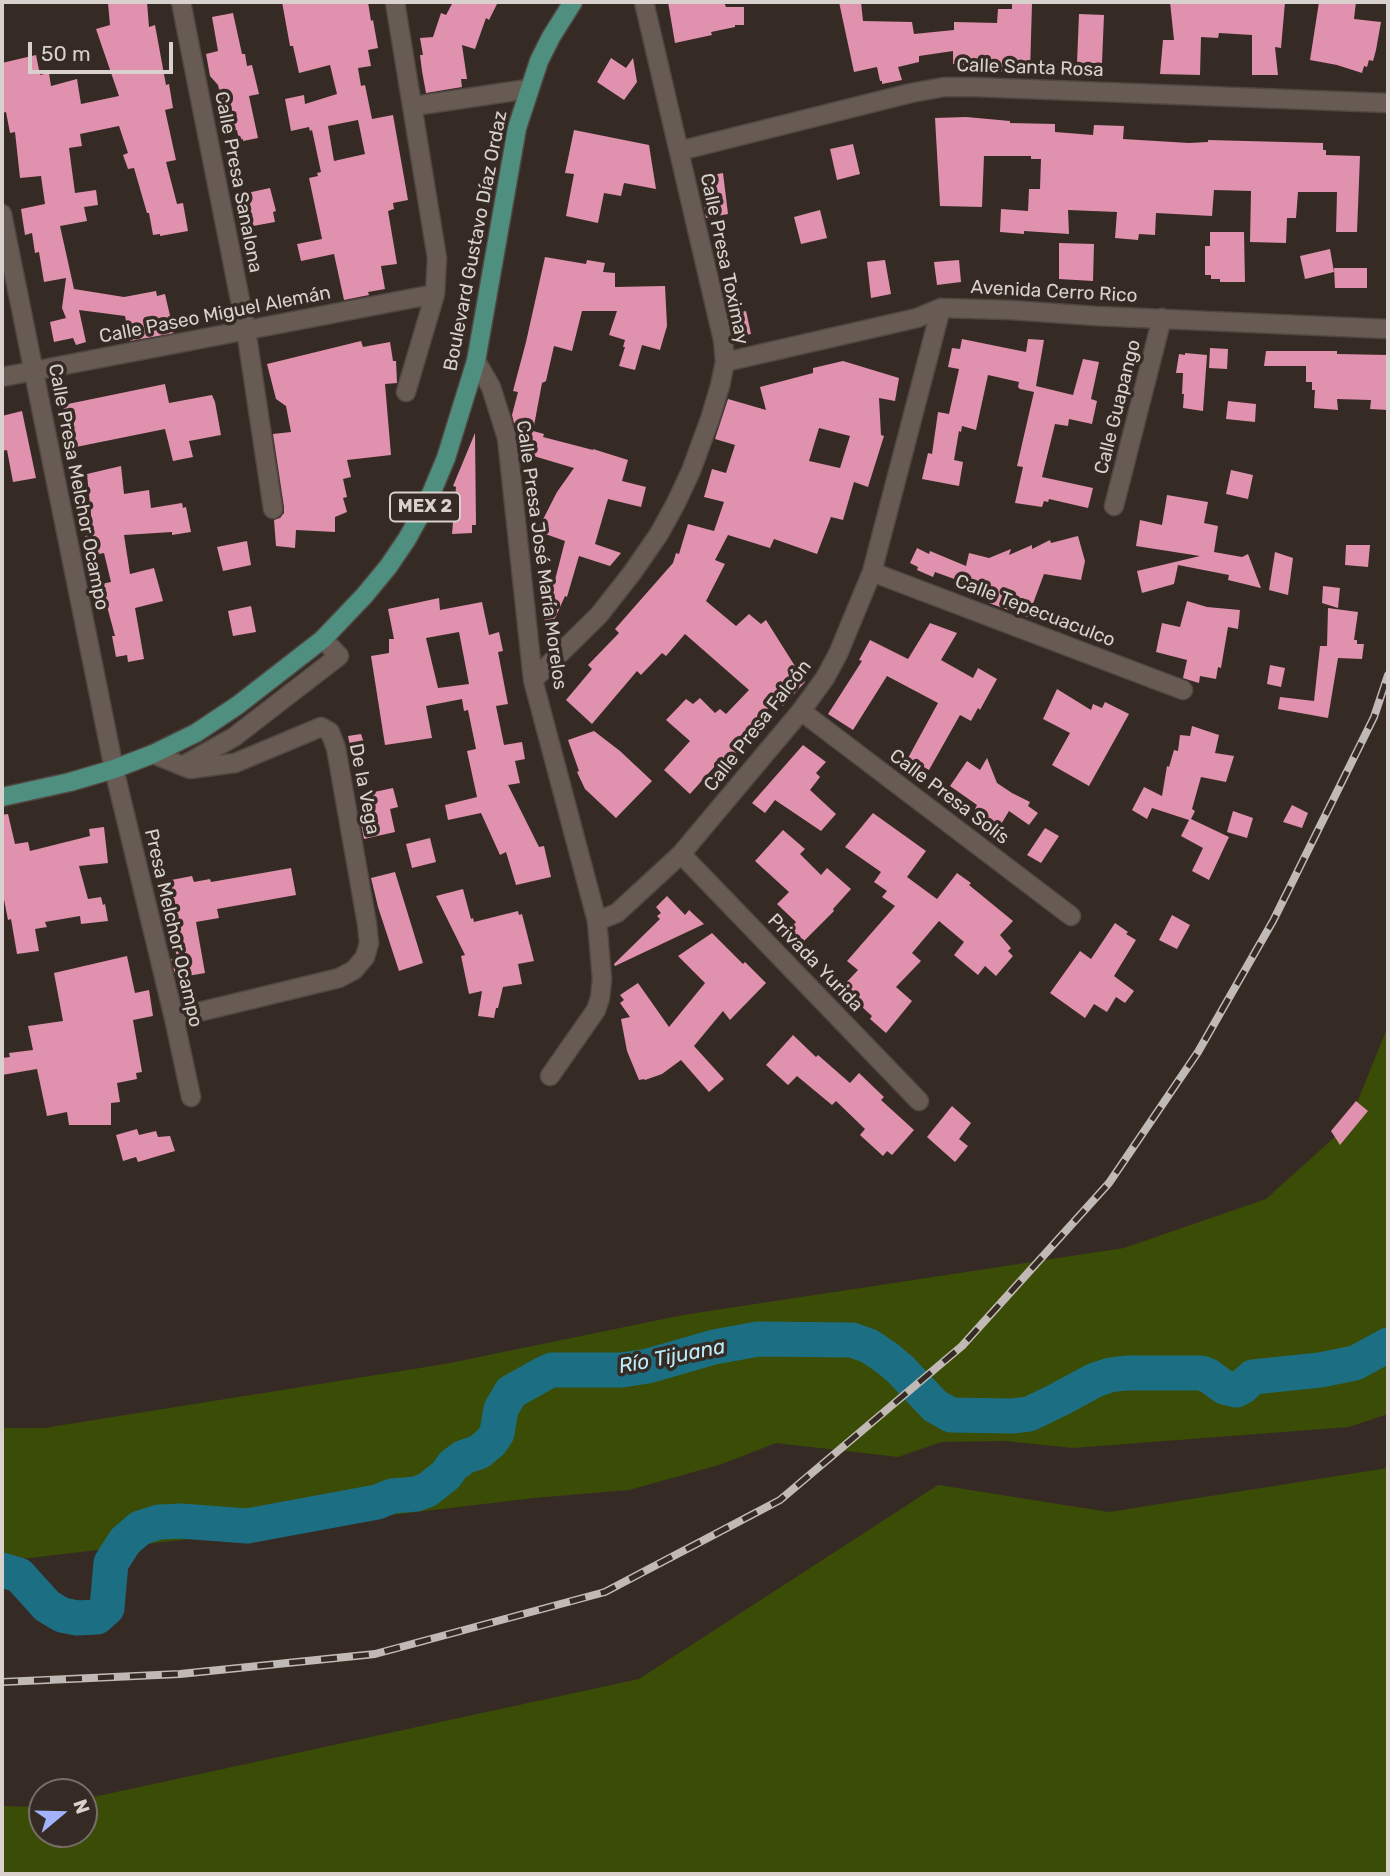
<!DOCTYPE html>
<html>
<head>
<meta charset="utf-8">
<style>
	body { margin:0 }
	#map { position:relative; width:1390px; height:1876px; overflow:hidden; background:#362b24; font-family:Rubik,sans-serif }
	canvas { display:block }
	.frame { position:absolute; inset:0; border:4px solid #d8d1cd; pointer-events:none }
	.north { position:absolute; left:28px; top:1778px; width:70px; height:70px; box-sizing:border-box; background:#362b24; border:2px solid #776d68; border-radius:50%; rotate:71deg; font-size:19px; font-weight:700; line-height:28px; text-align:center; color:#d8d1cd }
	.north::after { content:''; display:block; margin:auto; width:24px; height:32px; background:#a3b2fd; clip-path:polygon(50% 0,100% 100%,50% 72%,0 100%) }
	.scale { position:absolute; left:28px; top:42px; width:145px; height:32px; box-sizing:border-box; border:4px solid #d8d1cd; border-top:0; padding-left:9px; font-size:21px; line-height:24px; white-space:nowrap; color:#d8d1cd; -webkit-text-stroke:5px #362b24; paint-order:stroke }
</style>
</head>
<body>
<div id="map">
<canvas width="1390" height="1876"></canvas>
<div class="frame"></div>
<div class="north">N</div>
<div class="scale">50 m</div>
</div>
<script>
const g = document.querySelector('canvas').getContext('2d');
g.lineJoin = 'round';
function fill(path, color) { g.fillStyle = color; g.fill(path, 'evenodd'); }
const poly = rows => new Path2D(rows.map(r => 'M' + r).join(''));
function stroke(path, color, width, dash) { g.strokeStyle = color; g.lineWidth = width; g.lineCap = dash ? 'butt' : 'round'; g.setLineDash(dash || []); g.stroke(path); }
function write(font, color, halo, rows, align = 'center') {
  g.font = font + ' Rubik,sans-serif'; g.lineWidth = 7; g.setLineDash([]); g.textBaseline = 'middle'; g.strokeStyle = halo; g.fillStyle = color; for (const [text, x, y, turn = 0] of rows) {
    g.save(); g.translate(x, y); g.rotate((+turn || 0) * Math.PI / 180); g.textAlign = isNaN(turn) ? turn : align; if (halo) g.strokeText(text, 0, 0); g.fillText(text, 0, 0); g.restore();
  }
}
fill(poly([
	[1388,1026,1388,1414,1349,1427,1073,1448,1005,1441,941,1442,898,1457,776,1443,722,1464,629,1490,534,1498,30,1558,2,1559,2,1428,44,1428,445,1364,683,1315,1124,1248,1266,1199,1348,1125],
	[1388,1468,1388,1874,2,1874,2,1806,42,1807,42,1834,84,1834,84,1799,639,1679,938,1485,1109,1512]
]), '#3a4c06');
stroke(poly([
	[2,1570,19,1575,47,1606,62,1615,77,1618,97,1617,107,1608,111,1563,125,1541,140,1528,159,1522,181,1521,247,1526,377,1502,392,1496,416,1494,427,1490,446,1475,453,1465,464,1457,479,1452,491,1442,497,1433,501,1409,511,1392,545,1373,552,1370,622,1370,648,1366,714,1347,758,1339,852,1340,869,1346,887,1358,901,1370,935,1406,951,1415,1012,1416,1029,1414,1058,1400,1095,1380,1110,1375,1126,1373,1201,1373,1209,1376,1224,1387,1236,1390,1242,1387,1253,1377,1320,1370,1355,1363,1388,1345]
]), '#1c6f83', 35);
fill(poly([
	[123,2,147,2,149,27,155,25,166,85,169,84,173,108,165,110,176,160,166,162,177,204,183,203,188,231,160,236,160,234,153,235,149,213,147,213,134,168,128,169,123,155,128,153,119,126,80,134,82,146,69,148,75,193,96,190,98,205,84,207,87,221,60,226,74,289,124,297,156,291,157,296,165,294,174,333,130,341,125,316,79,310,86,342,76,345,73,338,54,342,50,322,66,318,62,308,66,278,44,282,39,252,35,253,32,233,25,235,21,209,45,204,41,176,20,178,15,132,10,133,6,112,2,113,2,63,36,55,40,75,49,73,51,86,77,79,81,104,119,96,96,29,110,25,108,3],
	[282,2,368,2,371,21,373,20,378,48,368,50,371,66,358,68,361,86,365,85,372,119,393,115,408,200,393,203,394,209,388,211,397,264,381,266,385,289,368,292,369,295,344,300,334,254,301,261,297,244,322,239,309,178,318,176,317,173,321,172,312,130,310,131,309,127,291,131,285,99,304,95,305,104,337,94,330,65,299,73,293,46,290,46],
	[358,120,365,154,334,161,328,126],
	[453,2,498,2,489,20,486,18,475,49,462,45,467,79,461,79,462,87,426,93,422,71,420,55,423,55,420,38,433,37,441,13,446,15],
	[668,2,724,2,726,7,744,7,744,25,735,25,735,27,711,32,712,35,675,43],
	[839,2,861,2,863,21,912,22,914,34,954,30,954,22,997,23,998,9,1012,9,1012,4,1032,4,1030,72,974,72,974,69,962,68,962,64,953,64,953,51,919,56,919,62,898,67,902,80,882,84,882,81,880,81,877,67,854,72],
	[1170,2,1285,2,1281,48,1275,47,1278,75,1252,75,1252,35,1219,33,1218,38,1201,37,1200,75,1160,74,1163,40,1174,40],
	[1319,2,1356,2,1354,19,1381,22,1376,50,1373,61,1369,60,1367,67,1364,66,1362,73,1337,65,1310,60],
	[233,13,242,54,245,54,247,66,252,65,259,94,249,96,258,138,243,141,243,139,239,140,237,130,229,132,218,85,210,76,206,54,218,51,212,17],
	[1079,14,1104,15,1102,63,1077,63],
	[611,58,626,68,633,58,637,82,624,100,597,82],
	[966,117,1010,121,1010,123,1055,124,1055,132,1093,135,1094,125,1124,126,1123,139,1189,143,1208,142,1208,140,1323,143,1323,150,1326,150,1326,155,1360,156,1357,232,1336,232,1337,192,1298,192,1296,218,1287,218,1286,243,1250,242,1251,191,1214,190,1212,216,1156,213,1155,235,1139,234,1138,240,1115,238,1117,212,1068,210,1069,234,1024,231,1024,234,1000,232,1001,209,1028,211,1029,189,1040,189,1041,159,1031,159,1031,156,984,156,982,207,940,206,935,118],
	[574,130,649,145,656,189,624,183,621,196,604,193,598,223,566,216,574,174,565,173],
	[853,144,860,174,837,180,830,149],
	[723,173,728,214,706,218,702,189,704,188,702,177],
	[270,188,276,211,273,212,275,222,253,226,247,193],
	[820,210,827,238,801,244,794,217],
	[1210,232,1244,232,1245,282,1220,282,1220,279,1211,279,1211,275,1205,275,1205,246,1210,246],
	[1059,243,1094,244,1093,281,1059,279],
	[1330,249,1334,272,1305,279,1300,256],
	[545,257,586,264,587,260,605,263,603,272,615,273,615,287,665,286,667,326,660,350,642,345,635,370,619,366,625,347,623,347,625,340,609,335,617,311,582,311,572,351,554,346,546,381,542,383,533,431,544,434,543,437,593,450,593,449,628,460,622,481,646,487,641,507,608,499,595,544,621,553,610,566,579,556,567,597,565,596,552,625,544,622,550,600,539,595,547,576,555,580,565,541,537,531,557,492,574,468,520,452,516,428,517,424,514,423,512,415,518,392,513,391,526,342],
	[885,260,891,294,871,298,867,262],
	[959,260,961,282,937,285,934,262],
	[1334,268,1367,268,1367,288,1335,288],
	[746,311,751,334,734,337,729,315],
	[962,339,1026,352,1028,339,1044,340,1036,386,1073,395,1083,359,1099,362,1091,399,1097,401,1092,424,1069,419,1068,426,1055,424,1042,477,1093,488,1088,508,1049,499,1048,502,1044,501,1042,507,1015,503,1023,467,1017,466,1034,392,1020,389,1018,387,1019,382,988,375,976,430,962,426,961,432,959,431,954,460,963,462,959,486,922,479,928,453,932,454,938,412,949,414,959,369,948,367,952,348,960,349],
	[361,341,363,347,390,342,393,361,396,361,397,383,385,384,391,455,347,460,351,477,343,479,347,497,343,498,347,512,335,517,335,532,296,530,295,548,276,546,274,520,280,518,284,513,284,507,273,434,291,432,286,406,276,399,267,364],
	[1210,348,1228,349,1227,369,1209,368],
	[1266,351,1337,351,1337,354,1388,355,1388,410,1370,409,1371,400,1337,399,1338,410,1314,408,1315,390,1312,390,1312,382,1306,382,1306,366,1264,366],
	[1185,353,1207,355,1203,411,1183,408,1184,394,1182,394,1183,373,1176,373,1179,354,1185,355],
	[843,361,899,378,895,401,879,398,881,435,884,436,868,487,854,482,843,520,831,517,817,554,774,539,770,548,728,535,715,560,725,564,706,601,736,626,749,614,761,624,766,620,805,682,783,706,776,700,736,742,741,747,720,770,715,766,690,794,664,770,690,741,666,720,686,699,693,704,700,698,715,713,720,709,726,714,749,690,685,634,666,656,662,653,641,675,637,671,592,724,566,700,592,669,588,665,619,633,615,629,673,563,676,553,679,554,688,524,714,531,724,502,704,497,712,469,726,473,735,445,715,439,728,399,766,410,760,387,813,373,813,368],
	[819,428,850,436,840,468,809,461],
	[165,384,169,403,212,395,215,402,221,435,189,441,193,457,173,461,165,429,71,448,63,405],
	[1228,401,1256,404,1255,422,1226,419],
	[22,411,36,478,13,482,7,450,2,451,2,416],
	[475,433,476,525,472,525,472,533,452,534,456,487,453,486],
	[121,466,124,494,149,490,151,508,182,503,183,508,186,507,191,532,172,535,172,532,124,535,130,574,154,568,163,601,135,608,144,659,128,662,127,655,116,657,112,636,115,636,101,584,111,582,104,553,88,556,85,536,93,535,87,474],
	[1231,470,1253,475,1248,499,1226,494],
	[1167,495,1208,502,1204,523,1218,526,1214,552,1242,557,1248,554,1261,588,1228,580,1229,575,1178,565,1174,584,1142,593,1137,571,1200,556,1136,546,1140,520,1162,525],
	[1078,536,1085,561,1081,580,1044,574,1028,617,989,603,990,595,967,586,968,584,935,572,933,577,917,570,918,567,910,563,917,548,929,554,930,551,966,566,969,553,989,558,1011,549,1009,555,1032,545,1032,549,1050,540,1051,543],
	[247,541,251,565,223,571,217,547],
	[1346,545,1370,545,1368,567,1345,565],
	[1275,552,1293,558,1288,595,1269,590],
	[1323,586,1340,588,1338,608,1322,603],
	[439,598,440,610,482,602,489,635,499,632,503,651,498,652,508,704,496,706,504,745,522,742,525,759,515,761,520,783,508,785,539,847,544,846,551,877,516,885,506,852,500,855,481,813,448,820,445,805,477,797,467,751,476,749,468,710,464,711,462,699,426,706,432,738,385,745,371,656,389,653,389,639,394,639,388,609],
	[459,632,469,684,438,688,426,638],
	[1187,601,1207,607,1240,610,1238,629,1228,627,1221,668,1218,667,1216,679,1200,676,1199,683,1189,680,1183,678,1187,660,1156,652,1162,623,1180,627],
	[251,606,256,632,233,636,228,611],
	[1328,608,1358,612,1354,640,1357,640,1357,644,1364,644,1362,659,1338,658,1328,718,1278,709,1280,697,1314,701,1320,646,1327,646],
	[930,623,957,633,941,660,973,678,978,668,997,679,980,710,978,708,971,721,960,715,929,770,908,758,938,703,887,676,853,730,828,714,862,661,859,660,870,640,908,659],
	[1270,665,1285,668,1281,687,1267,684],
	[1057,689,1091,710,1093,704,1102,708,1105,702,1129,714,1089,786,1052,765,1070,733,1043,719],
	[1192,726,1219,735,1215,753,1234,756,1226,782,1201,777,1192,809,1195,811,1191,819,1229,837,1209,880,1192,871,1203,848,1181,836,1189,820,1152,808,1147,819,1132,810,1144,787,1162,796,1167,766,1169,767,1174,750,1178,751,1180,735,1190,736],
	[594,731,620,751,652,781,616,818,585,789,577,772,579,771,568,740],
	[361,734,366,749,351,751,348,736],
	[803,745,826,762,816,773,820,777,810,790,836,814,821,831,775,800,765,813,752,803],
	[987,758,997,783,1012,793,1030,802,1028,806,1038,813,1029,825,1009,811,1000,826,975,809,977,805,950,786,967,761,980,770],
	[393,788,398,807,390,809,395,832,364,839,361,824,366,822,360,795],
	[1292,805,1308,813,1302,828,1283,822],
	[1233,811,1253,818,1247,838,1227,832],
	[873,813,926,851,907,877,937,899,957,873,971,883,969,885,1013,921,1000,935,1011,948,1008,951,1013,956,996,976,985,966,978,975,954,955,964,942,939,921,912,953,921,961,896,987,912,1001,886,1033,870,1019,872,1016,841,988,858,970,847,961,895,906,882,897,887,891,874,882,881,872,845,847],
	[8,814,15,844,28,842,30,851,90,836,89,829,104,827,108,863,79,866,88,899,101,897,103,905,105,904,108,921,81,924,80,916,45,922,47,927,35,929,39,951,17,954,11,919,8,920,2,889,2,815],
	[1045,828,1059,836,1041,863,1027,855],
	[783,830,805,849,800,854,821,875,827,868,851,889,833,909,834,911,794,951,782,939,796,922,777,904,789,892,755,861],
	[430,838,436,862,412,868,406,844],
	[291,868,296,895,217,909,219,918,196,922,205,973,176,978,171,959,177,958,175,948,178,948,166,881,192,876,194,882,210,879,211,882],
	[395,872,423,963,399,971,378,907,371,878],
	[463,889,471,919,473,918,474,922,518,911,519,915,522,914,534,961,518,964,522,984,503,987,498,1008,496,1008,494,1018,478,1016,482,991,469,994,461,956,465,955,436,896],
	[667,896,685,915,689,910,704,924,615,966,614,964,660,919,657,916,661,913,656,907],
	[1172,915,1190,925,1177,949,1159,940],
	[1115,923,1128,932,1126,934,1136,940,1114,976,1134,991,1125,1003,1116,997,1107,1012,1094,1004,1085,1018,1050,993,1080,951,1091,959],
	[712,933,743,964,745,962,766,983,730,1020,723,1011,694,1046,724,1079,709,1092,681,1060,662,1074,645,1080,644,1079,639,1080,627,1051,621,1019,630,1017,620,1003,624,1000,620,995,638,983,669,1027,705,983,678,956],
	[127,956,135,993,149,990,153,1016,133,1020,142,1072,136,1073,137,1079,117,1083,120,1102,111,1103,111,1125,69,1125,67,1112,47,1116,37,1069,2,1075,2,1058,10,1057,9,1053,33,1050,28,1026,63,1021,54,973],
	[793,1035,816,1057,818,1055,850,1083,859,1073,884,1097,881,1100,914,1130,892,1155,887,1151,883,1156,860,1135,865,1129,836,1101,832,1105,797,1076,788,1085,766,1065],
	[1356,1101,1368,1111,1340,1145,1331,1131],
	[952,1106,971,1123,959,1139,968,1146,955,1162,927,1137],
	[137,1129,139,1135,156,1131,158,1137,170,1136,175,1151,138,1162,136,1157,123,1161,116,1135]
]), '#e091ad');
const minor = poly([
	[181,2,246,330,273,509],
	[395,2,437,258,435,294,406,392],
	[414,106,528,89],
	[679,151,911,93,944,87,974,87,1388,103],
	[2,214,114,769,174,1018,191,1097],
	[476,361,491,387,507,438,533,680,597,921,602,979,600,998,596,1010,550,1076],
	[725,362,917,318,941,308,1010,310,1096,316,1388,329],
	[2,377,435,294],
	[1114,506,1162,318],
	[872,572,1183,690],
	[533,680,599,615,632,573,659,534,676,503,691,471,710,419,720,386,725,362,723,340,644,2],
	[801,711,1071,916],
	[153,754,190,769,235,763,321,727,330,732,336,748,367,924,369,943,365,957,354,970,339,978,174,1018],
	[184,765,234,737,339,656,323,639],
	[681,854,919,1101],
	[597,921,617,913,681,854,801,711,825,678,838,654,872,572,941,308]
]);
const primary = poly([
	[2,797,70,782,114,769,153,754,196,733,238,705,323,639,364,596,388,567,407,539,428,501,446,458,476,361,517,128,539,61,551,37,573,2]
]);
stroke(minor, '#514843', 21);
stroke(primary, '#514843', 21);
stroke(minor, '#685b54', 18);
stroke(primary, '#4f8f80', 18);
const rail = poly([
	[2,1682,180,1674,375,1654,605,1592,780,1500,962,1346,1109,1183,1198,1052,1273,921,1374,717,1388,675]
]);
stroke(rail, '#c1b9b5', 8);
stroke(rail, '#362b24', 5, [16]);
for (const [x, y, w] of [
	[425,507,70]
]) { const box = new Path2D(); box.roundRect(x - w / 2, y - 14.5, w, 29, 5); g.fillStyle = '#362b24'; g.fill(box); stroke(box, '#d8d1cd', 2); }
write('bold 18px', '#d8d1cd', null, [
	["MEX 2",425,507]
]);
write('19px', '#d8d1cd', '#362b24', [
	["Calle Santa Rosa",1030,68,2],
	["Calle Presa Sanalona",238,182,79],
	["Boulevard Gustavo Díaz Ordaz",476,241,-79],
	["Calle Presa Toximay",724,259,78],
	["Avenida Cerro Rico",1054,292,3],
	["Calle Paseo Miguel Alemán",215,315,-11],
	["Calle Guapango",1118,407,-76],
	["Calle Presa Melchor Ocampo",78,487,79],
	["Calle Presa José María Morelos",541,555,82],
	["Calle Tepecuaculco",1035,611,21],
	["Calle Presa Falcón",758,726,-52],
	["De la Vega",364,789,79],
	["Calle Presa Solís",949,797,37],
	["Presa Melchor Ocampo",173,928,77],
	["Privada Yurida",815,963,46]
]);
write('italic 21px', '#bbebf9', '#362b24', [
	["Río Tijuana",672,1357,-11]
]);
</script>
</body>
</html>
